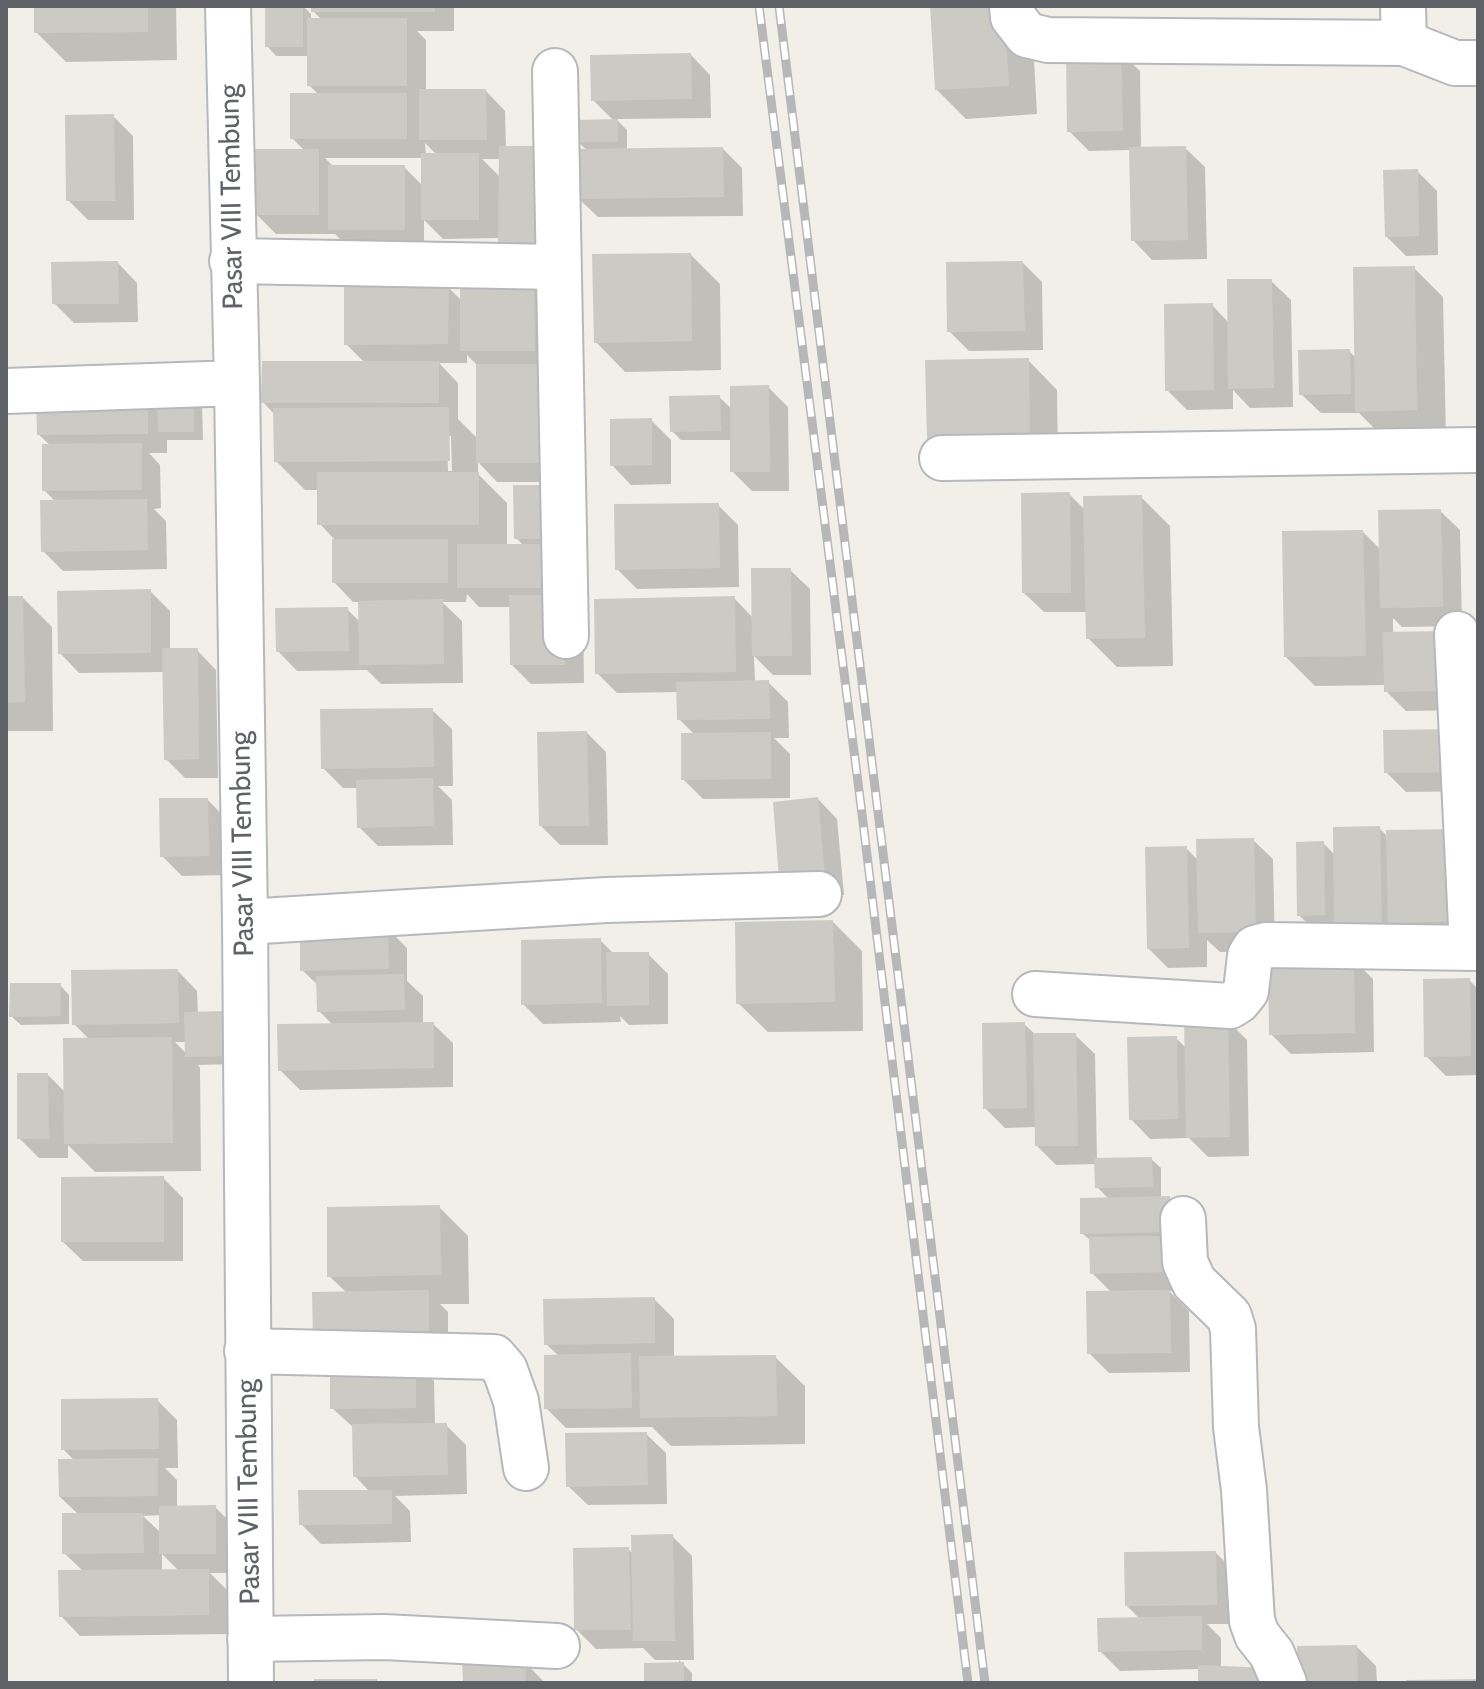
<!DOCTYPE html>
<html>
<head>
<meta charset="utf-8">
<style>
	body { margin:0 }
	#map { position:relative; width:1484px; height:1689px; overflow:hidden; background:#f1efe8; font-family:Cabin,sans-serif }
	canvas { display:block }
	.frame { position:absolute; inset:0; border:8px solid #5f6368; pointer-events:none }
</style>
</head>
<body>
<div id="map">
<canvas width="1484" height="1689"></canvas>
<div class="frame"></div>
</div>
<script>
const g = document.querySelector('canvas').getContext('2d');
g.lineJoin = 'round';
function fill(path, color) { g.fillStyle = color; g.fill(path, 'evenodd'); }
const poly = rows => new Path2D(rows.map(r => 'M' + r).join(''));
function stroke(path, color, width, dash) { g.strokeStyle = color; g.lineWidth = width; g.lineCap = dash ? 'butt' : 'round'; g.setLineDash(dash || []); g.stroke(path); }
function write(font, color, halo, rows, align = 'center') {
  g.font = font + ' Cabin,sans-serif'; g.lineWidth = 7; g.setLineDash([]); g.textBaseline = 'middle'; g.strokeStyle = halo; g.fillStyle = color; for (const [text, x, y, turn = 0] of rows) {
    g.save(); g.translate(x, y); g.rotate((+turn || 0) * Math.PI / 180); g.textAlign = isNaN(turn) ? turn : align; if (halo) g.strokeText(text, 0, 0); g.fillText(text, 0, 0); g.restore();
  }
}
fill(poly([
	[36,6,176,6,177,60,66,62,36,32],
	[267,6,303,6,311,14,311,20,322,20,313,11,313,6,454,6,454,31,417,31,426,40,426,91,486,91,505,111,506,148,571,262,520,262,500,243,500,238,443,239,424,220,424,249,350,249,335,234,276,234,256,214,305,151,292,138,319,95,309,85,309,56,276,56,267,46],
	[425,143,437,155,426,155],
	[325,158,423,158,423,186,404,167,334,167],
	[482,159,500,159,500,177],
	[932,6,1031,6,1037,114,966,119,937,90],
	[1120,52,1140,71,1141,148,1185,148,1205,167,1207,259,1152,260,1133,240,1131,150,1089,151,1069,131],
	[691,55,710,75,711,118,616,119,627,130,627,150,723,149,742,168,743,216,598,217,578,198,588,151,578,142,614,121,593,100],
	[113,116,133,136,134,220,88,220,68,200],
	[1417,171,1437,191,1438,255,1406,256,1386,236],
	[691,255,720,284,721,370,625,372,596,342],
	[118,263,137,283,138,322,74,323,54,303],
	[1023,263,1042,282,1043,350,969,351,949,331],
	[1414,268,1443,297,1446,439,1386,440,1359,413,1321,413,1301,394,1349,351,1356,358],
	[1271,281,1291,300,1293,407,1250,408,1233,390,1233,409,1187,410,1167,390,1212,305,1229,323],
	[448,287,462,301,533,287,553,307,562,482,497,482,478,462,478,474,507,503,507,546,524,546,516,538,515,487,583,616,584,683,531,684,512,665,511,607,479,607,467,594,466,602,442,602,462,621,463,683,381,684,367,670,297,671,278,651,347,609,361,623,360,602,353,602,334,582,334,539,320,524,319,490,305,490,276,461,275,415,263,402,365,363,346,344],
	[467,355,478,366,478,439,458,419,458,383,439,363,467,363],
	[447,436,451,436,452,471,448,471],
	[1028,360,1057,390,1058,466,958,468,928,438],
	[768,387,788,407,789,491,752,491,732,471,732,440,681,440,672,431,719,397,732,409],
	[147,398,160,411,202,404,203,440,167,440,167,453,149,453,160,465,161,508,154,509,166,521,167,569,63,571,43,551,56,502,44,490,51,446,38,434],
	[651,420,671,440,671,484,631,485,612,465],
	[1069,494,1086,511,1141,497,1170,526,1173,666,1117,667,1088,638,1087,612,1044,612,1024,593],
	[718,505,738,525,739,587,637,589,617,569],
	[1440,511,1460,530,1462,626,1402,627,1393,618,1393,634,1469,710,1406,711,1386,691,1386,685,1315,686,1286,657,1363,532,1381,550],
	[790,570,810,589,811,675,773,675,754,656,755,683,768,682,788,702,789,738,774,738,790,754,790,798,703,799,683,779,695,735,679,719,678,692,617,693,597,673,734,598,753,618],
	[150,591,170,611,170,650,197,650,216,670,218,778,185,778,166,759,165,672,79,673,60,653],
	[6,598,23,598,52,627,53,731,6,731],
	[432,710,452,729,453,786,438,786,452,800,453,845,378,846,359,827,358,788,343,788,323,768],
	[1386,732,1478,791,1406,792,1386,772],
	[587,733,606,752,608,845,560,845,541,826],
	[818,799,837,819,844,895,801,898],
	[208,800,227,820,228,875,182,876,162,856],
	[1379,828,1388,837,1478,940,1319,935,1299,915,1323,843,1335,855],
	[1253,840,1273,859,1275,951,1220,952,1207,940,1207,967,1168,968,1148,948,1186,848,1199,861],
	[833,922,862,951,863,1031,768,1032,738,1003],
	[387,928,407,948,407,981,423,996,423,1024,433,1024,453,1043,453,1087,300,1090,280,1070,333,1025,319,1011,319,986,302,970],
	[600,940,614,954,648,954,668,974,668,1024,629,1025,620,1016,621,1022,543,1024,523,1004],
	[1353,959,1373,979,1374,1052,1291,1054,1271,1034],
	[178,971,197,991,198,1014,236,1064,198,1065,200,1068,201,1171,95,1172,68,1145,68,1158,39,1158,19,1138,48,1075,66,1093,90,1040,74,1024],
	[175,1042,186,1042,187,1054],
	[1469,980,1478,989,1478,1075,1446,1076,1426,1056],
	[60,985,69,995,69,1024,21,1025,11,1016],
	[1227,1020,1247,1040,1249,1156,1208,1157,1189,1138,1150,1139,1131,1119,1176,1038,1187,1049],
	[1024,1024,1036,1035,1075,1035,1095,1054,1097,1160,1151,1159,1161,1168,1161,1198,1169,1198,1189,1218,1181,1291,1169,1291,1189,1311,1190,1372,1109,1373,1089,1353,1112,1293,1092,1273,1092,1242,1082,1233,1109,1199,1097,1187,1096,1164,1056,1165,1037,1146,1036,1127,1005,1128,985,1108],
	[163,1178,183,1198,183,1261,83,1261,63,1242],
	[439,1207,468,1236,469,1304,440,1304,448,1312,448,1357,411,1358,434,1381,435,1426,446,1425,466,1445,467,1494,395,1496,410,1511,411,1542,321,1544,301,1524,370,1492,355,1476,354,1428,332,1408,347,1293,329,1276],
	[654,1299,674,1319,674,1358,775,1357,805,1386,805,1444,671,1446,652,1427,566,1428,546,1408,559,1356,546,1344],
	[157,1400,177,1420,178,1468,165,1468,177,1480,177,1508,215,1507,235,1527,235,1573,210,1573,228,1591,228,1634,80,1636,61,1616,84,1572,64,1553,79,1515,60,1497,75,1461,63,1449],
	[161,1515,161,1533,143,1516],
	[162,1554,179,1571,162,1571],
	[646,1434,666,1453,667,1504,588,1505,568,1486],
	[672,1536,692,1556,694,1660,655,1660,643,1648,596,1649,576,1629,628,1549,633,1554],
	[1216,1553,1235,1572,1236,1624,1207,1624,1221,1638,1221,1668,1200,1683,1200,1669,1120,1671,1100,1651,1140,1619,1127,1606],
	[1357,1647,1376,1666,1377,1683,1300,1683],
	[679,1660,692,1673,692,1683,646,1683,679,1664],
	[525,1662,545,1683,465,1683]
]), '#0003');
fill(poly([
	[34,6,148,6,148,32,34,33],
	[265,6,303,6,303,47,265,47],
	[311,6,435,6,435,12,311,12],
	[930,6,1004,6,1009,86,935,90],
	[307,18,407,18,407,86,307,86],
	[1121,50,1123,131,1067,132,1066,51],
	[691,53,692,99,591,101,590,55],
	[419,89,486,89,487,140,419,140],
	[290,93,407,93,407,139,290,139],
	[114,114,115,201,66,201,65,115],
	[618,119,618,142,576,142,576,120],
	[499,146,552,146,552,243,498,244],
	[1186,146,1188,240,1131,241,1129,147],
	[723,147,724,197,576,199,575,149],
	[254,149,319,149,319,215,254,215],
	[421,153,479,153,479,220,421,220],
	[328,165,405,165,405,230,328,230],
	[1418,169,1419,236,1385,237,1383,170],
	[691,253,692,341,594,343,592,254],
	[118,261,119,304,52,304,51,262],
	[1023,261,1025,331,947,332,946,262],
	[1415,266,1417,410,1355,412,1353,267],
	[1227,279,1272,279,1274,388,1228,389],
	[449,285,448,344,344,345,344,286],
	[460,285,534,285,535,351,460,351],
	[1213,303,1214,390,1165,391,1164,304],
	[1350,349,1351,394,1299,395,1298,350],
	[1029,358,1030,437,927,439,925,360],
	[262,361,439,361,439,403,261,403],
	[476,364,544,364,543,463,476,463],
	[769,385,770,472,730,472,730,386],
	[194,392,194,432,158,432,157,393],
	[720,395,721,431,670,432,669,396],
	[148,396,148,434,37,435,36,397],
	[449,407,450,461,274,462,273,408],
	[652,418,652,465,610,466,610,419],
	[142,443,142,490,42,491,42,444],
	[317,472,479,472,479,525,317,525],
	[513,485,550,485,550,539,514,539],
	[1070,492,1071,593,1022,593,1021,493],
	[1142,495,1145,638,1086,639,1083,496],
	[147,499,148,550,41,552,40,500],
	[719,503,720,568,615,570,614,504],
	[1441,509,1443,607,1380,608,1378,510],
	[1363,530,1366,656,1284,657,1282,531],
	[332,539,448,539,448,583,332,583],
	[457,544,554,544,554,588,457,588],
	[751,568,791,568,792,656,752,656],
	[151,589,151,653,58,654,57,591],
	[509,595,564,595,565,665,510,665],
	[6,596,23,596,25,702,6,703],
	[735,596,736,672,595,674,594,599],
	[443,599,444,664,359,665,358,601],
	[348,607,349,651,276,652,275,608],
	[1449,631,1450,691,1384,692,1383,632],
	[162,648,198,648,199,759,164,760],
	[769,680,770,719,677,720,676,682],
	[433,708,434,767,321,769,320,709],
	[1459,729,1459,772,1384,773,1383,730],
	[587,731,589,826,539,826,537,732],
	[771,732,771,779,681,780,681,733],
	[433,778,434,826,357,828,356,780],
	[818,797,825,876,779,879,773,802],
	[159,798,208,798,209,856,160,857],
	[1380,826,1382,928,1334,929,1333,827],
	[1462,829,1464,921,1388,923,1386,830],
	[1254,838,1256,932,1198,933,1196,839],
	[1324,841,1325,915,1297,916,1296,842],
	[1187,846,1189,948,1147,949,1145,847],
	[833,920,835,1002,736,1004,735,922],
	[388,926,389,969,300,971,300,927],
	[601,938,602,1003,521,1005,521,940],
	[606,952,649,952,649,1005,607,1006],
	[1354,957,1355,1033,1269,1035,1268,959],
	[178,969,179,1023,72,1025,71,970],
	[404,974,405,1010,317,1012,316,976],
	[1470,978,1471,1056,1424,1057,1423,979],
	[10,983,61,983,60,1016,9,1017],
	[227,1011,227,1056,185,1057,184,1012],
	[1228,1018,1230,1137,1186,1138,1184,1019],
	[434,1022,434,1068,278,1071,277,1024],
	[1025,1022,1027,1108,983,1109,982,1023],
	[1033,1033,1076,1033,1078,1146,1035,1146],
	[1177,1036,1178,1119,1129,1120,1127,1037],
	[172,1037,173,1143,64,1144,63,1038],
	[17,1073,48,1073,49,1139,17,1139],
	[1152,1157,1153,1187,1095,1188,1094,1158],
	[164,1176,164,1242,61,1242,61,1177],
	[1170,1196,1171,1232,1080,1234,1080,1198],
	[440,1205,441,1275,327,1277,327,1207],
	[1162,1236,1163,1272,1090,1274,1089,1237],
	[429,1290,429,1339,313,1341,312,1292],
	[1170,1290,1171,1353,1087,1354,1086,1291],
	[655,1297,655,1343,544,1345,543,1299],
	[631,1353,632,1408,544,1409,544,1355],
	[776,1355,777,1416,640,1418,639,1356],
	[330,1360,416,1360,416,1408,330,1409],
	[158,1398,159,1449,61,1450,61,1399],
	[447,1423,448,1475,353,1477,352,1424],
	[647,1432,648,1485,566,1487,565,1433],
	[158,1458,158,1496,59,1497,58,1459],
	[298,1490,392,1490,392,1524,299,1525],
	[216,1505,216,1554,159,1554,159,1506],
	[62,1513,143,1513,144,1553,62,1554],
	[673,1534,675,1641,633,1641,631,1535],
	[629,1547,631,1630,574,1630,573,1548],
	[1216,1551,1217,1605,1125,1606,1124,1552],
	[209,1569,209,1615,59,1617,58,1570],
	[1202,1616,1202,1650,1098,1652,1097,1618],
	[1357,1645,1358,1683,1298,1683,1297,1646],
	[526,1660,526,1683,463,1683,462,1661],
	[684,1662,684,1683,644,1683,644,1663],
	[1198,1665,1271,1668,1271,1683,1198,1683],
	[314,1679,377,1679,377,1683,314,1683],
	[1478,1679,1478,1683,1406,1683,1406,1680]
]), '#cccac5');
const minor = poly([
	[228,6,237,383,245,922,251,1683],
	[1012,6,1013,17,1027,35,1048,40,1404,43,1455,63,1478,63],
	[1403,6,1404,43],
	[555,71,566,636],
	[232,261,558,267],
	[6,391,237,383],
	[942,458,1478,450],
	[1457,634,1472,947],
	[245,922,606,900,819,894],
	[1035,994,1230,1006,1238,1001,1246,991,1250,956,1255,948,1266,945,1478,948],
	[1183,1219,1185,1262,1194,1282,1229,1316,1233,1329,1236,1427,1244,1490,1252,1621,1257,1635,1272,1654,1284,1683],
	[247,1351,494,1357,505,1370,516,1401,526,1468],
	[250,1639,384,1637,557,1646]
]);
stroke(minor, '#b5b8bc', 48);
stroke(minor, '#fff', 44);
const rail = poly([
	[759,6,861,806,968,1683],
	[779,6,985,1683]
]);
stroke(rail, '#b6b7b8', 9);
stroke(rail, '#fff', 6, [18]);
write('28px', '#5f6368', '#fff', [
	["Pasar VIII Tembung",232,197,-91],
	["Pasar VIII Tembung",243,844,-91],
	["Pasar VIII Tembung",249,1492,-91]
]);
</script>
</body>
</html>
